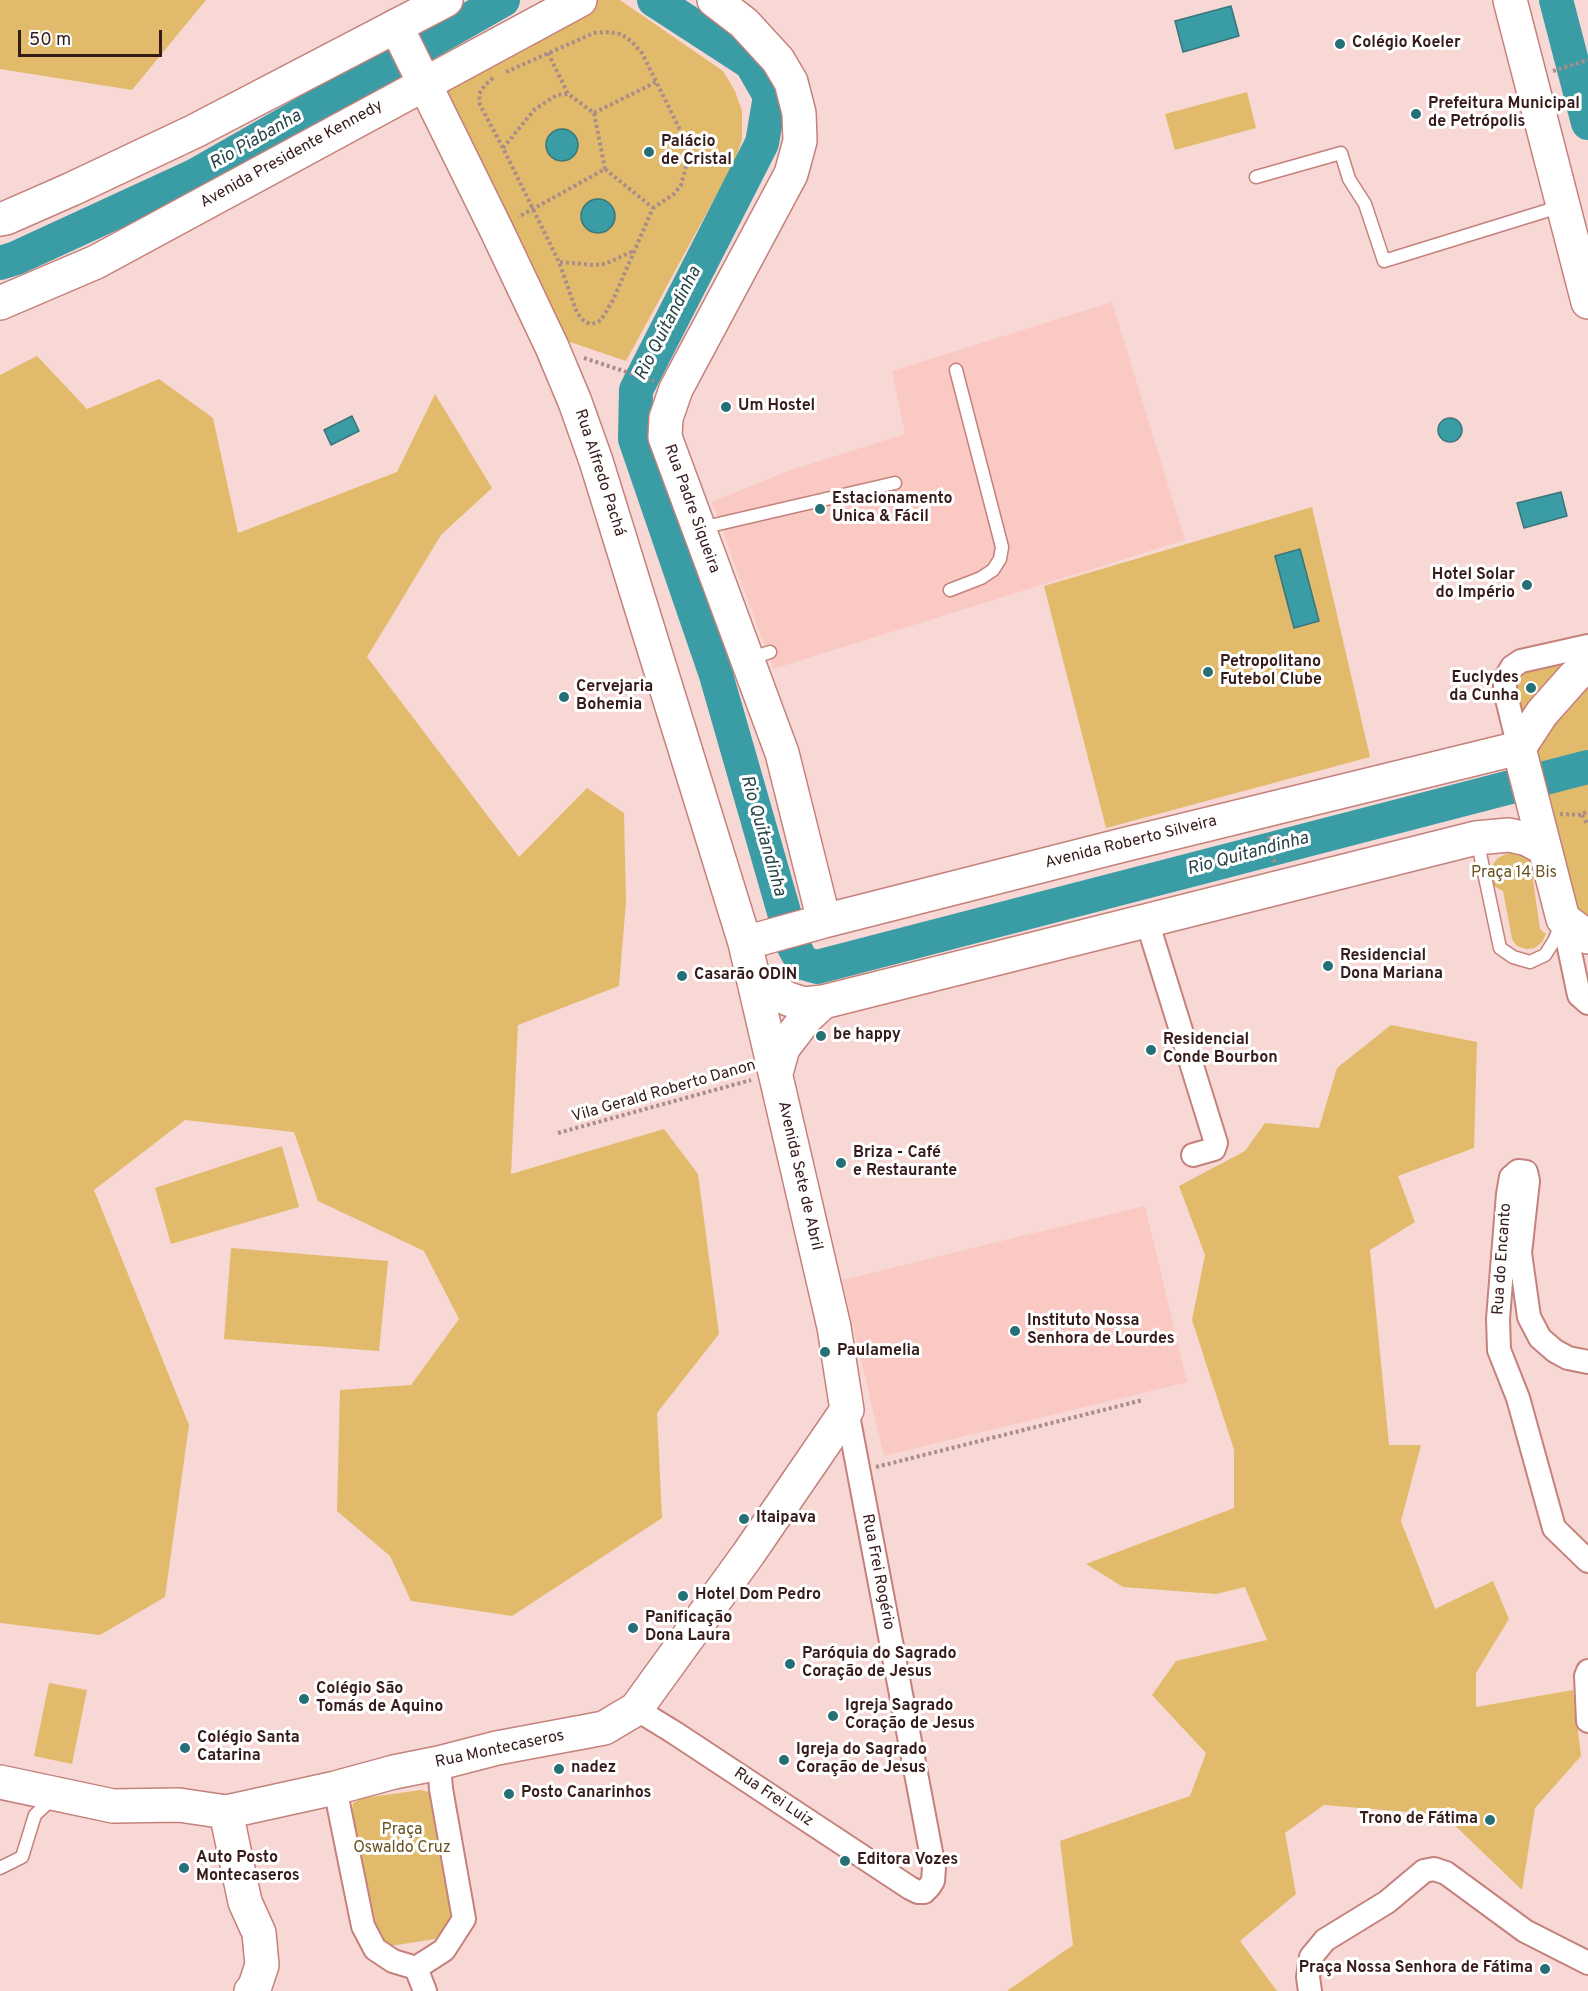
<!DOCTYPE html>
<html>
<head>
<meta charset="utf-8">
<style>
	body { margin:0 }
	#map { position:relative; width:1588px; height:1991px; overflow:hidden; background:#f7d8d5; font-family:Overpass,sans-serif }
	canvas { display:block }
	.scale { position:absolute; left:18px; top:30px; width:144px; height:27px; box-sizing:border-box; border:3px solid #361b1a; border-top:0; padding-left:8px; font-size:18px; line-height:21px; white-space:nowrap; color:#361b1a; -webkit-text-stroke:4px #fff; paint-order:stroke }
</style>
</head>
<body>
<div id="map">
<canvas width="1588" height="1991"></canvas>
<div class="scale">50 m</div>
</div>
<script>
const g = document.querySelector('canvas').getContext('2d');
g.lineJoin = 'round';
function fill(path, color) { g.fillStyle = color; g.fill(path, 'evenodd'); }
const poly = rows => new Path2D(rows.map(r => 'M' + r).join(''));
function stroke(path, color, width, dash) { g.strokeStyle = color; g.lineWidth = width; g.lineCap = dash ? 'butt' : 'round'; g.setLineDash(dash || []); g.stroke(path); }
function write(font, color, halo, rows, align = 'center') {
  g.font = font + ' Overpass,sans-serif'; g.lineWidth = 6; g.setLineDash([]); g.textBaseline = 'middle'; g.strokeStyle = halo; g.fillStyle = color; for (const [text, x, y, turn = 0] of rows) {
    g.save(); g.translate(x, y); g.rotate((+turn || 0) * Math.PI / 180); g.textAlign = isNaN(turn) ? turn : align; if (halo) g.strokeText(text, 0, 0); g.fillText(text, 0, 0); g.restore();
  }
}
fill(poly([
	[1112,302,1185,540,773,669,712,502,788,471,905,434,892,371],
	[1145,1206,1187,1382,884,1456,842,1280]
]), '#fac9c4');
fill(poly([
	[0,0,206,0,132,90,0,69],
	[593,0,620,0,723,71,735,91,742,111,742,139,736,159,626,361,558,338,442,86],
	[1247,92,1256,128,1175,150,1165,114],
	[37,356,87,409,159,379,213,418,238,533,397,472,435,394,492,488,441,535,367,657,519,857,587,788,624,813,626,902,619,986,518,1025,511,1174,664,1129,698,1174,719,1334,657,1413,662,1518,512,1616,411,1601,390,1556,337,1511,340,1390,411,1385,459,1319,424,1251,318,1201,294,1132,185,1120,94,1190,189,1425,165,1597,100,1635,0,1623,0,375],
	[1312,507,1370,757,1106,828,1044,586],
	[1584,653,1520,727,1515,680,1521,672],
	[1588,668,1588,933,1566,916,1522,748],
	[1517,852,1527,853,1540,872,1533,880,1540,929,1546,934,1542,942,1535,948,1526,949,1517,946,1512,939,1503,891,1492,885,1489,878,1490,868,1498,858,1506,854],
	[1391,1025,1477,1042,1474,1148,1398,1176,1415,1222,1370,1250,1389,1445,1421,1445,1401,1521,1435,1609,1493,1581,1509,1619,1476,1673,1476,1707,1573,1690,1581,1756,1535,1808,1522,1890,1444,1815,1324,1805,1285,1833,1296,1894,1240,1941,1277,1991,1007,1991,1073,1945,1060,1841,1190,1796,1206,1753,1152,1695,1176,1661,1267,1640,1245,1587,1216,1594,1123,1587,1086,1564,1234,1508,1234,1450,1192,1320,1205,1255,1179,1186,1245,1151,1265,1123,1319,1128,1337,1068],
	[282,1146,299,1207,171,1244,155,1188],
	[231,1248,388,1261,379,1351,224,1339],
	[49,1683,87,1690,72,1764,34,1756],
	[421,1790,433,1793,456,1915,441,1938,391,1946,379,1940,352,1812,353,1803,363,1798]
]), '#e1bb6b');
const water = poly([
	[1231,6,1239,36,1183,52,1175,21,1231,6],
	'546 145a16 16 0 1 1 32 0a16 16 0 1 1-32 0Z',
	'581 216a17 17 0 1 1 34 0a17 17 0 1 1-34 0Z',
	[352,416,359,431,331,445,324,430,352,416],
	'1438 430a12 12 0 1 1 24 0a12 12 0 1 1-24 0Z',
	[1561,492,1567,516,1524,528,1517,503,1561,492],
	[1300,549,1319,621,1294,628,1275,556,1300,549]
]);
fill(water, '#3a9ca5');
stroke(water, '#39757b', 1.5);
stroke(poly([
	[654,0,751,63,770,96,762,143,636,390,635,439,716,675,794,947,803,963,817,967,1588,767],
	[1556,0,1588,123],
	[0,263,16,258,194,176,503,0]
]), '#3a9ca5', 34);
const service = poly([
	[1256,177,1341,153,1349,179,1365,204,1384,261,1562,206],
	[701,528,895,483],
	[950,590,981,578,993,570,1000,559,1002,547,956,370],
	[749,659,770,652],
	[1477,839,1500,948,1513,957,1530,962,1545,955,1554,941,1562,922],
	[0,1868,22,1857,35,1815,53,1798]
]);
const minor = poly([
	[1519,748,1505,691,1505,679,1512,667,1521,661,1588,646],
	[1563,919,1579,995,1588,1003],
	[1147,921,1216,1143,1214,1149,1193,1155],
	[1588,1362,1568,1358,1555,1351,1540,1338,1529,1317,1520,1253,1528,1181,1526,1172,1518,1171,1511,1177,1508,1194,1498,1319,1499,1350,1518,1398,1554,1528,1588,1561],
	[1588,1671,1586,1676,1588,1721],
	[636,1709,675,1733,910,1888,918,1892,924,1892,929,1887,933,1881,934,1868,847,1410],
	[335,1788,363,1926,375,1949,393,1961,416,1968,444,1950,464,1919,441,1789,439,1763],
	[416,1968,425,1991],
	[1310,1991,1308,1977,1311,1957,1325,1940,1387,1902,1424,1871,1434,1869,1446,1873,1525,1931,1588,1963]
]);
const secondary = poly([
	[714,0,744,23,778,60,791,82,799,113,800,141,791,174,676,389,666,418,665,437,782,753,824,921],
	[1510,0,1588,302],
	[1519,748,1563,919,1588,937],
	[1519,748,1542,713,1574,677,1588,664],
	[745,943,824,921,1123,845,1519,748],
	[752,974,769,988,788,999,804,1004,823,1002,1476,838,1509,835,1527,839,1544,848],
	[776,1073,783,1048,806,1018,823,1002],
	[226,1812,335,1788,394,1772,439,1763,497,1748,604,1728,636,1709,749,1553,847,1410,834,1327,745,943,596,461,575,402,552,347,496,229,396,26]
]);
const primary = poly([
	[0,219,6,218,72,189,195,131,446,0],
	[0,303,96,262,580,0],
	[0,1782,113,1806,179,1805,226,1812,245,1902,259,1933,262,1965,254,1989,251,1991]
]);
stroke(service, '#c5817b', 15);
stroke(minor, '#c5817b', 26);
stroke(secondary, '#c5817b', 36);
stroke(primary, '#c5817b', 36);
stroke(poly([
	[548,53,568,94,594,113,605,169],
	[1553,71,1588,60],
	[506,72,594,33,609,32,621,34,631,41,642,53,688,146,689,156,681,185,674,194,653,208],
	[493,78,485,85,479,94,480,105,503,148,533,209,559,262,577,313,584,321,590,324,596,323,601,320,613,300,653,208,605,169,533,209,518,217],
	[594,113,656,82],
	[503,148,535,109,557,95,568,94],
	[560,262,594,265,605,264,633,251],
	[584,358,654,381],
	[1560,814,1582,815,1588,810],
	[1582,815,1588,825],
	[1269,836,1275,864],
	[558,1133,751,1080],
	[876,1467,1143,1400]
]), '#aa8c8a', 4, [3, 3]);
stroke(service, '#fff', 12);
stroke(minor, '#fff', 22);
stroke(secondary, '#fff', 33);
stroke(primary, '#fff', 33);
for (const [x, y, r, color] of [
	[1340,44,6,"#256f77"],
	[1416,114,6,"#256f77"],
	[649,152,6,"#256f77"],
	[726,407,6,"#256f77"],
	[820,509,6,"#256f77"],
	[1527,585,6,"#256f77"],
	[1208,672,6,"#256f77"],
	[1531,688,6,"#256f77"],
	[564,697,6,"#256f77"],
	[1328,966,6,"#256f77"],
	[682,976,6,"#256f77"],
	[821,1036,6,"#256f77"],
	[1151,1050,6,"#256f77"],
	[841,1163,6,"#256f77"],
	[1015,1331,6,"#256f77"],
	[825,1352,6,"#256f77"],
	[744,1519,6,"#256f77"],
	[683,1596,6,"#256f77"],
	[633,1628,6,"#256f77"],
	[790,1664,6,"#256f77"],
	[304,1699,6,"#256f77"],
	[833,1716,6,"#256f77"],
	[185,1748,6,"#256f77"],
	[784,1760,6,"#256f77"],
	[559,1769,6,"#256f77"],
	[509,1794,6,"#256f77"],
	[1490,1820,6,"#256f77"],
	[845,1861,6,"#256f77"],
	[184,1868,6,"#256f77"],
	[1545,1969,6,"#256f77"]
]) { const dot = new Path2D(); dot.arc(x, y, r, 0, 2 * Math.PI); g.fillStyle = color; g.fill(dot); stroke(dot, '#fff', 2); }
write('bold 16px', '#361b1a', '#fff', [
	["Colégio Koeler",1352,44],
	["Prefeitura Municipal",1428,105],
	["de Petrópolis",1428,123],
	["Palácio",661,143],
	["de Cristal",661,161],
	["Um Hostel",738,407],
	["Estacionamento",832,500],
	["Unica & Fácil",832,518],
	["Hotel Solar",1515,576,"right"],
	["do Império",1515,594,"right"],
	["Petropolitano",1220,663],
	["Futebol Clube",1220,681],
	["Euclydes",1519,679,"right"],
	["da Cunha",1519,697,"right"],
	["Cervejaria",576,688],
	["Bohemia",576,706],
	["Residencial",1340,957],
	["Dona Mariana",1340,975],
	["Casarão ODIN",694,976],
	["be happy",833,1036],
	["Residencial",1163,1041],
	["Conde Bourbon",1163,1059],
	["Briza - Café",853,1154],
	["e Restaurante",853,1172],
	["Instituto Nossa",1027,1322],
	["Senhora de Lourdes",1027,1340],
	["Paulamelia",837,1352],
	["Itaipava",756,1519],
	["Hotel Dom Pedro",695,1596],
	["Panificação",645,1619],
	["Dona Laura",645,1637],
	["Paróquia do Sagrado",802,1655],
	["Coração de Jesus",802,1673],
	["Colégio São",316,1690],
	["Tomás de Aquino",316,1708],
	["Igreja Sagrado",845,1707],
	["Coração de Jesus",845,1725],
	["Colégio Santa",197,1739],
	["Catarina",197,1757],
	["Igreja do Sagrado",796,1751],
	["Coração de Jesus",796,1769],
	["nadez",571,1769],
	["Posto Canarinhos",521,1794],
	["Trono de Fátima",1478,1820,"right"],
	["Auto Posto",196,1859],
	["Montecaseros",196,1877],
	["Editora Vozes",857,1861],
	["Praça Nossa Senhora de Fátima",1533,1969,"right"]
], 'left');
write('16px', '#361b1a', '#fff', [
	["Avenida Presidente Kennedy",292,155,-29],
	["Rua Alfredo Pachá",599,473,72],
	["Rua Padre Siqueira",691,509,70],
	["Avenida Roberto Silveira",1131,843,-14],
	["Vila Gerald Roberto Danon",664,1092,-16],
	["Avenida Sete de Abril",799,1176,77],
	["Rua do Encanto",1503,1259,-86],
	["Rua Frei Rogério",877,1572,79],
	["Rua Montecaseros",500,1750,-12],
	["Rua Frei Luiz",773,1798,34]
]);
write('16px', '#685221', '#fff', [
	["Praça 14 Bis",1514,874],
	["Praça",402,1831],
	["Oswaldo Cruz",402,1849]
]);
write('italic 18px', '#254347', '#fff', [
	["Rio Piabanha",256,141,-30],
	["Rio Quitandinha",669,324,-63],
	["Rio Quitandinha",762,836,74],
	["Rio Quitandinha",1248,855,-15]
]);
</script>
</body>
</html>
